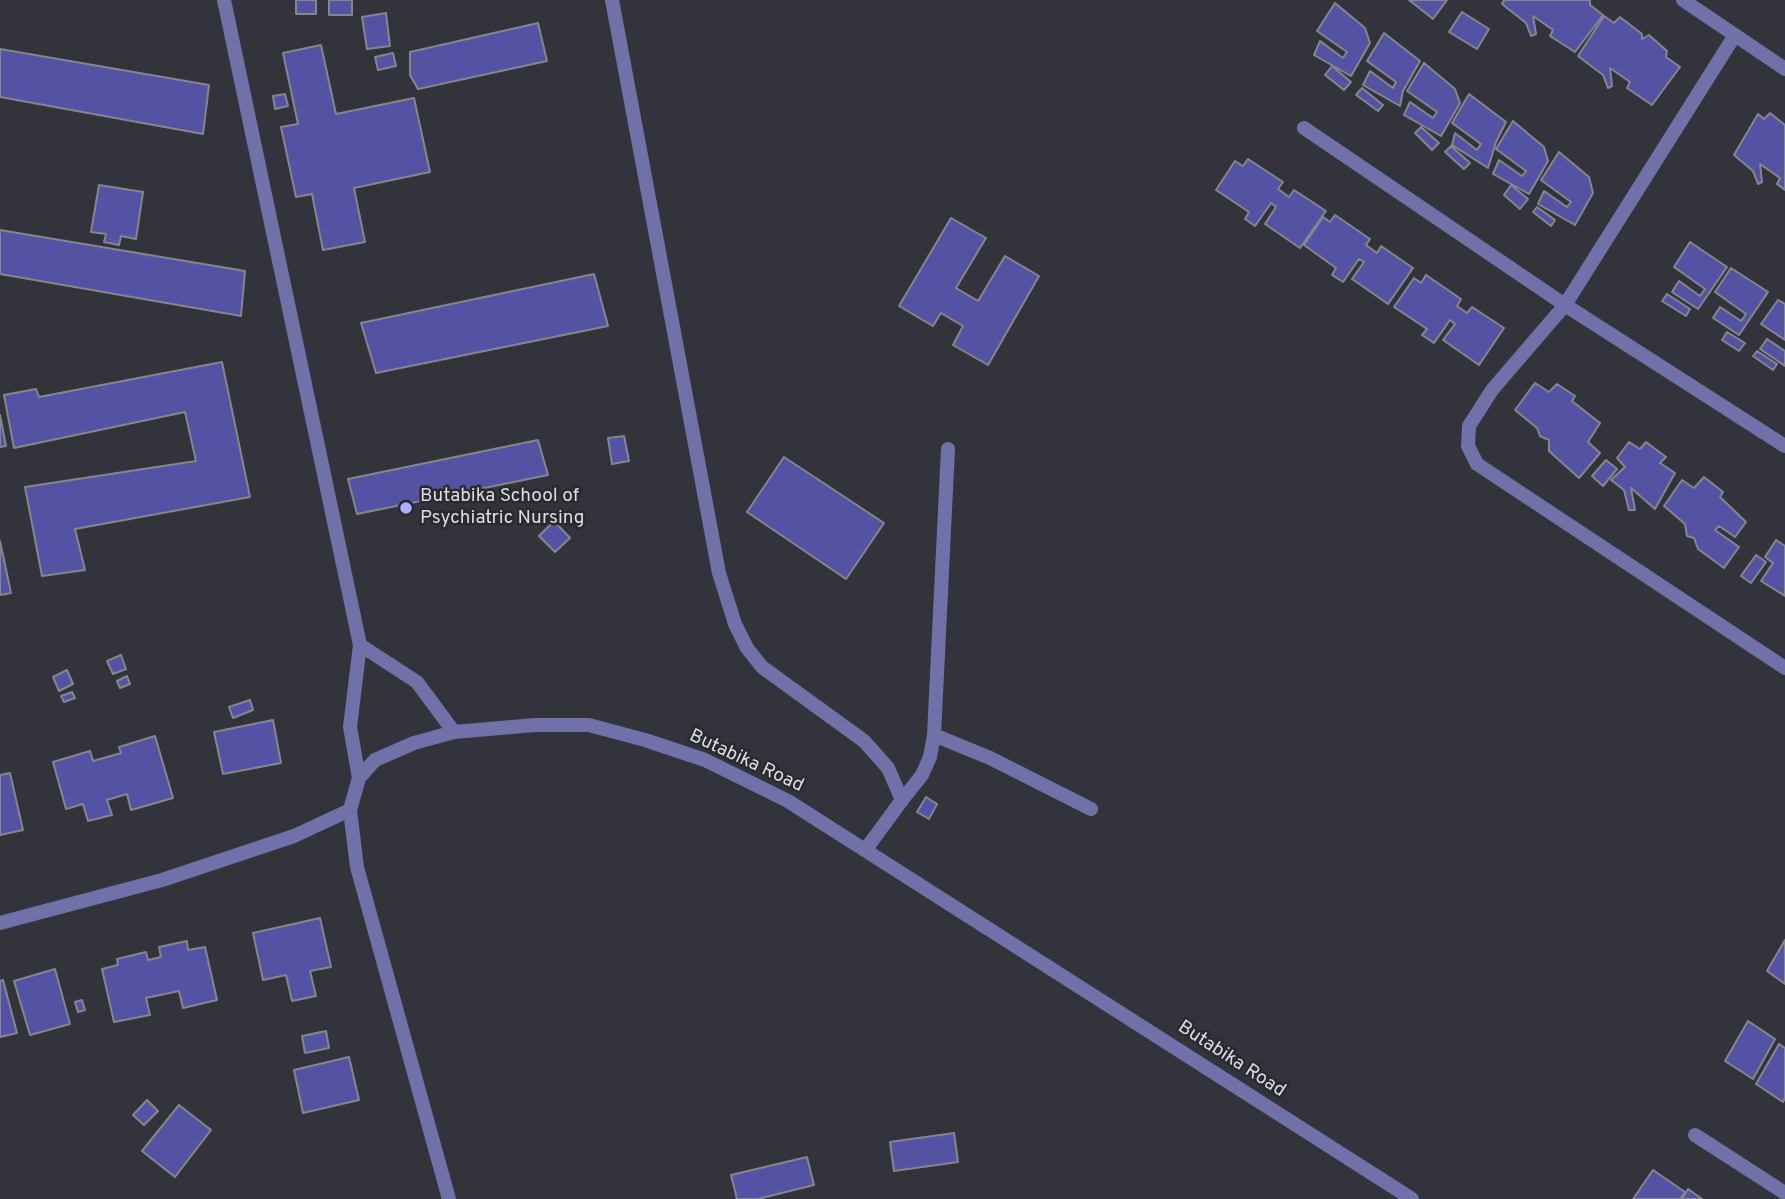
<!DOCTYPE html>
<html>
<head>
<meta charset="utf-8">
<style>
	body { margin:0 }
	canvas { display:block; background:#33343b }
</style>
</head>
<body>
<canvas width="1785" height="1199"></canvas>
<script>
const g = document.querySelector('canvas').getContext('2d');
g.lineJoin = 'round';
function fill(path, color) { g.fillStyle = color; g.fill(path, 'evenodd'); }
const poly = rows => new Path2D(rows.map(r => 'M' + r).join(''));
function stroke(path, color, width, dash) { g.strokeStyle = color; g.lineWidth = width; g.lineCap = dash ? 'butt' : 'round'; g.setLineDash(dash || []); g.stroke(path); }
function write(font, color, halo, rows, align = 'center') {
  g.font = font + ' Overpass,sans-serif'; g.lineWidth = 5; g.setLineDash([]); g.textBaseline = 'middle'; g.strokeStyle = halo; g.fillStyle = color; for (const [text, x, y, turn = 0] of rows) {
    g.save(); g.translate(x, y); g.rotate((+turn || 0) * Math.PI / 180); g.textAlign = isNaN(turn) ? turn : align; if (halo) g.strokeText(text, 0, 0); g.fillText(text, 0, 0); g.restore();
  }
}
const building = poly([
	[296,0,316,0,316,14,296,14,296,0],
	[329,0,352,0,352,15,329,15,329,0],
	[1409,0,1447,0,1433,19,1409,0],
	[1504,0,1590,0,1590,5,1603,15,1575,52,1550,36,1553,30,1533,16,1536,34,1531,36,1526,23,1502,4,1504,0],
	[1335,3,1365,28,1370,43,1351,76,1314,55,1320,41,1343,58,1347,52,1317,31,1335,3],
	[1462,12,1489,29,1477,49,1449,32,1462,12],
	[386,13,390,46,367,49,362,17,386,13],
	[1604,16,1614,23,1620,17,1642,34,1642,39,1649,35,1667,51,1666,57,1680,67,1652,105,1627,88,1630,82,1610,68,1612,86,1608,88,1603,75,1578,56,1604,16],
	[538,23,547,61,418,89,410,75,410,52,538,23],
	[1384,33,1420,61,1403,91,1400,106,1363,85,1370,71,1393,88,1396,82,1367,61,1384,33],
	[321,45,336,114,414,98,430,172,354,188,365,242,323,250,312,194,296,197,281,127,298,124,283,53,321,45],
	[0,49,209,85,203,134,0,97,0,49],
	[393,53,396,66,378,70,375,57,393,53],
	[1424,63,1455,89,1460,103,1441,136,1404,115,1410,102,1433,118,1437,112,1407,91,1424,63],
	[1332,66,1351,82,1344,90,1325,75,1332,66],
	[1362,88,1383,105,1378,111,1356,95,1362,88],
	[285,94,288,106,275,109,273,96,285,94],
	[1469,94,1506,122,1496,142,1488,168,1452,145,1455,133,1477,150,1481,144,1452,123,1469,94],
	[1770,113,1785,125,1785,190,1777,184,1780,178,1760,164,1762,182,1758,184,1753,171,1734,155,1758,114,1764,119,1770,113],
	[1513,121,1544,147,1548,161,1529,194,1493,174,1499,160,1522,176,1526,171,1496,149,1513,121],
	[1421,127,1439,143,1432,150,1415,133,1421,127],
	[1451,146,1470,163,1464,169,1445,152,1451,146],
	[1559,152,1589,177,1593,193,1575,225,1538,204,1544,191,1567,207,1571,202,1541,180,1559,152],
	[1248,159,1283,182,1278,189,1289,197,1294,190,1326,211,1300,248,1265,224,1276,207,1271,203,1255,226,1245,219,1249,212,1216,190,1235,161,1243,166,1248,159],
	[99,185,143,192,136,239,121,236,119,245,104,242,106,234,91,232,99,185],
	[1511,185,1528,199,1520,209,1504,195,1511,185],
	[1537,207,1555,220,1551,226,1533,212,1537,207],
	[1335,215,1370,239,1366,245,1377,253,1381,246,1413,268,1388,304,1352,279,1364,262,1359,259,1343,282,1332,275,1336,268,1304,245,1323,217,1330,222,1335,215],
	[951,218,986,238,956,288,978,301,1005,256,1039,276,988,365,953,345,963,326,941,313,933,326,899,306,951,218],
	[0,230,245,271,241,316,0,274,0,230],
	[1690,242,1727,267,1698,309,1672,292,1679,281,1700,296,1705,289,1674,267,1690,242],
	[1731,268,1768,292,1739,335,1713,318,1720,307,1741,321,1746,314,1715,292,1731,268],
	[594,274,608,326,376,373,361,323,594,274],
	[1426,275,1461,299,1457,306,1467,313,1472,307,1504,328,1479,365,1443,340,1455,324,1450,320,1434,343,1422,335,1427,329,1394,307,1414,278,1421,283,1426,275],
	[1667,294,1690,309,1686,316,1662,301,1667,294],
	[1778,300,1785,304,1785,340,1761,324,1778,300],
	[1727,332,1745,343,1739,351,1722,340,1727,332],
	[1767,339,1785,351,1785,366,1760,349,1767,339],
	[1757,351,1777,364,1773,370,1753,356,1757,351],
	[222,362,250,497,75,529,85,570,42,576,25,487,196,461,185,412,14,448,4,395,36,389,39,397,222,362],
	[1535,383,1549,392,1557,384,1575,396,1572,401,1600,423,1588,442,1600,453,1579,478,1549,451,1549,440,1540,436,1537,428,1515,410,1535,383],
	[0,415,6,446,0,447,0,415],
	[624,436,629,461,612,464,608,438,624,436],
	[538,440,548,475,357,514,348,479,538,440],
	[1629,442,1640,449,1646,442,1666,457,1660,463,1675,473,1655,509,1631,488,1635,510,1629,510,1624,490,1611,480,1625,467,1617,458,1629,442],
	[784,457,884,523,846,579,747,512,784,457],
	[1606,460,1617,469,1603,486,1592,476,1606,460],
	[1704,477,1723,492,1720,497,1746,522,1735,537,1719,526,1715,530,1739,547,1724,568,1698,549,1694,538,1687,536,1685,524,1664,506,1682,480,1694,488,1704,477],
	[554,521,570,538,555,552,539,536,554,521],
	[1776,540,1785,546,1785,596,1761,581,1773,563,1765,557,1776,540],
	[0,541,11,593,0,595,0,541],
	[1756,555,1766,562,1751,583,1741,576,1756,555],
	[121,655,126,669,113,674,107,661,121,655],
	[67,670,73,684,59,691,53,677,67,670],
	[127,676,130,684,120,688,117,681,127,676],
	[72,692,75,698,64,702,61,696,72,692],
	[250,700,253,710,233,718,229,707,250,700],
	[273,720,281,763,223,774,214,732,273,720],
	[155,736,173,798,131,810,127,794,107,800,112,815,88,821,83,804,66,809,53,762,90,751,93,761,121,753,119,747,155,736],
	[10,773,23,830,0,835,0,775,10,773],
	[926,797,937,804,929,819,917,812,926,797],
	[320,918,331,967,310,971,316,996,292,1001,286,975,263,980,253,933,320,918],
	[1785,940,1785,984,1767,971,1785,940],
	[187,941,188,950,205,947,217,1000,183,1008,179,991,146,998,150,1015,114,1022,102,969,118,965,117,959,146,952,148,960,161,957,159,947,187,941],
	[55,969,70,1024,30,1035,14,981,55,969],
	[3,980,17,1033,0,1037,0,981,3,980],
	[82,1000,85,1010,78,1012,75,1002,82,1000],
	[1748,1021,1775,1039,1753,1079,1725,1061,1748,1021],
	[326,1031,329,1048,305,1053,302,1036,326,1031],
	[1779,1044,1785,1048,1785,1098,1783,1102,1756,1084,1779,1044],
	[349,1057,359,1100,303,1113,294,1070,349,1057],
	[147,1100,158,1111,144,1125,133,1115,147,1100],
	[179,1105,211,1130,175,1177,142,1151,179,1105],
	[954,1133,958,1162,894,1171,890,1142,954,1133],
	[807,1157,814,1185,758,1199,737,1199,731,1175,807,1157],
	[1653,1170,1685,1192,1680,1199,1633,1199,1653,1170],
	[1688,1189,1702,1199,1682,1199,1688,1189]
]);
fill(building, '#5352a3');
stroke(building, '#85868d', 2);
stroke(poly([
	[224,0,360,645,350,727,359,778],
	[360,645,417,682,454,732],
	[934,735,990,758,1091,809],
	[902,800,922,775,930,757,934,735,948,449],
	[0,923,162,880,294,836,350,810]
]), '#6f71a8', 14);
stroke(poly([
	[612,0,719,573,735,624,747,648,762,667,864,741,888,768,902,800,866,849],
	[1683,0,1785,69],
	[1735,35,1565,305,1492,390,1469,426,1468,446,1477,464,1785,668],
	[1304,128,1565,305,1785,446],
	[1695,1135,1785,1193],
	[449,1199,357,867,350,810,359,778,375,760,414,743,454,732,535,725,589,725,645,740,705,760,788,801,1412,1199]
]), '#6f71a8', 14);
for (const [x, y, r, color] of [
	[406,508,7,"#abaffb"]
]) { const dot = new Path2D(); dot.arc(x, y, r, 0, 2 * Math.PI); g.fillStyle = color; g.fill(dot); stroke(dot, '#292a30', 2.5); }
write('19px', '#dcdde1', '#292a30', [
	["Butabika School of",420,497],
	["Psychiatric Nursing",420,519]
], 'left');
write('19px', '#dcdde1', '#292a30', [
	["Butabika Road",746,762,25],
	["Butabika Road",1231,1060,33]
]);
</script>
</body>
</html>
